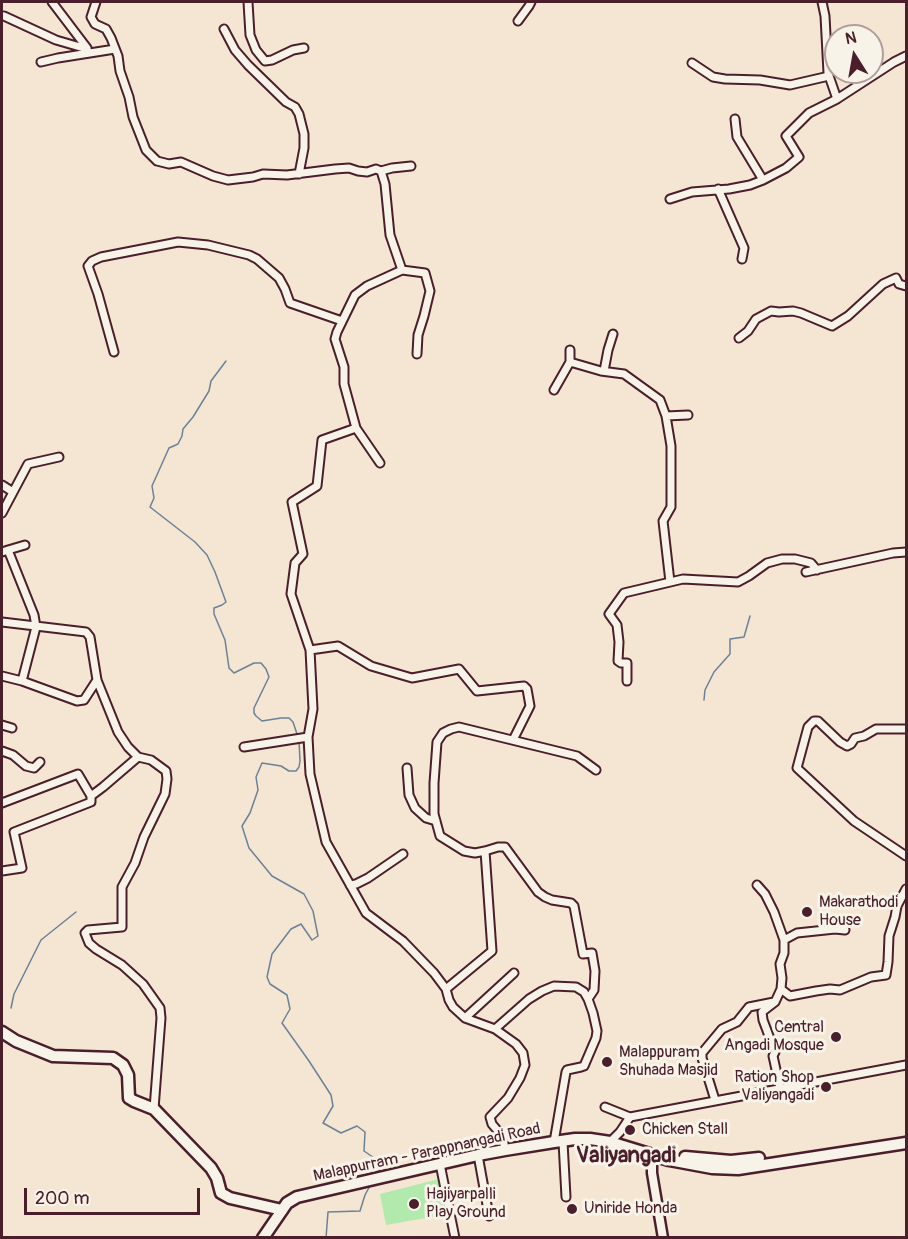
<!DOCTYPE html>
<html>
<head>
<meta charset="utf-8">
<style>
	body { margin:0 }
	#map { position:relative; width:908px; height:1239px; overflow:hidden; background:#f5e5d3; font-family:Pangolin,sans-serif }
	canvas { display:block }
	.frame { position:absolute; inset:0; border:3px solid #4a1f2b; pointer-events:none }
	.north { position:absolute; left:824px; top:24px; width:60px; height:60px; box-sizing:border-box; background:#f7f3e8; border:2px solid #b29e9c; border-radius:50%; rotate:349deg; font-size:16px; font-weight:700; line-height:24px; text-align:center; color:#4a1f2b }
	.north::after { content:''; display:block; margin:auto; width:21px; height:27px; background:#4a1f2b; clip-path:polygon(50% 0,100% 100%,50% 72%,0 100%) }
	.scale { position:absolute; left:24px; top:1188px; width:176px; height:27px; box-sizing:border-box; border:3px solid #4a1f2b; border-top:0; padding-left:8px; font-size:18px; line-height:21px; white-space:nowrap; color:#4a1f2b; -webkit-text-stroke:4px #f7f3e8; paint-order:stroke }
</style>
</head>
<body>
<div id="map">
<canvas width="908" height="1239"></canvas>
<div class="frame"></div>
<div class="north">N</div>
<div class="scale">200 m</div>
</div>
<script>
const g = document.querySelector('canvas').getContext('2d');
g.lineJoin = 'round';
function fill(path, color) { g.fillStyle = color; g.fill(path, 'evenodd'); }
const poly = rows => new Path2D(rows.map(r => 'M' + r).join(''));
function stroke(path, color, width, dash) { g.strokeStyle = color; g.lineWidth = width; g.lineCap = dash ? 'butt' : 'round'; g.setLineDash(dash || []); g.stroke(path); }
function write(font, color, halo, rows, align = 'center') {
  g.font = font + ' Pangolin,sans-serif'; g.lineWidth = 6; g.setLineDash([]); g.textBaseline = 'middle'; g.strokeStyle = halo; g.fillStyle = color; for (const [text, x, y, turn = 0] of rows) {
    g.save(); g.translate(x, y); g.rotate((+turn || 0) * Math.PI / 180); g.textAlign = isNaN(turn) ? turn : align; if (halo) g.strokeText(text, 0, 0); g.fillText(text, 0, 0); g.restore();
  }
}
fill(poly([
	[443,1178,448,1214,386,1225,380,1194]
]), '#b2eaad');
stroke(poly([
	[226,361,211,381,209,391,193,417,183,429,182,436,178,444,169,448,152,486,154,498,150,507,195,542,207,555,215,572,226,602,222,605,214,608,214,614,225,640,229,668,234,673,254,663,261,663,266,669,269,677,254,708,254,713,256,716,262,721,281,718,289,718,293,722,298,737],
	[704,700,705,690,714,672,730,654,730,639,744,637,750,616],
	[299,741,300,761,299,767,296,771,289,771,281,766,262,763,256,777,258,790,250,813,242,826,249,848,272,876,304,894,313,911,318,936,312,940,301,924,291,929,272,954,267,977,270,984,287,995,290,1009,282,1023,309,1061,331,1095,333,1106,323,1123,341,1133,357,1126,365,1132,364,1151,383,1164,378,1173],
	[11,1008,14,994,41,940,76,912],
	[326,1238,328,1212,360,1211,365,1195,371,1184]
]), '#6a8298', 1.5);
const minor = poly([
	[52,2,87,48],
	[96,2,91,17,95,24,106,29,111,38,118,56,120,71,129,97,133,117,146,150,157,161,169,164,181,162,213,176,228,180,253,177,263,174,287,175,335,169,349,168,358,171,367,172,376,169,381,171,385,184,390,235,402,270,367,286,355,295,337,332,335,339,344,367,344,384,356,428],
	[248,2,250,35,256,50,265,61,272,60,293,50,304,48],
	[4,16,56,40,87,49],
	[518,21,529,6,531,2],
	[224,29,235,50,248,65,286,102,295,107,299,114,304,134,304,148,299,174],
	[41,62,58,58,115,49],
	[692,63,713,77,725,79,760,80,790,85,829,76],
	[837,99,894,62,906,56],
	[735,119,737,137,763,180],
	[381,171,392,168,411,166],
	[718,189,744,248,742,259],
	[670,199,692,192,729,189,750,185,763,180,786,168,799,157,786,136,809,113,837,99,828,73,825,16,822,2],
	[402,270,425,273,430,291,424,316,418,335,417,354],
	[739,338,748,331,756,319,771,311,779,312,793,311,801,313,832,326,848,316,883,284,896,278,899,284,906,286],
	[570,350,570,362,601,371,624,374,660,400,666,416,671,446,671,507,663,521,670,582],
	[114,352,98,294,88,266,92,261,101,257,178,242,208,245,249,255,257,259,279,278,285,289,290,303,342,321],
	[604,371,608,350,613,334],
	[554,390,570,362],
	[666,416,688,415],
	[380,463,356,428,322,440,317,486,292,502,303,554,295,563,291,594,310,650,313,709,308,737,310,774,326,842,366,913,403,941,434,973,446,989,449,1000,453,1007,465,1018,495,1029,516,1044,523,1053,525,1065,520,1078,508,1098,490,1117,492,1124,503,1137,505,1150],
	[2,485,13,492],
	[2,513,28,464,59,457],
	[8,550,25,545],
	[2,552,8,550,34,615,36,627,22,681,2,676],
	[806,572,893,553,906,552],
	[2,622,86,632,90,637,97,680,118,732,128,747,138,757,151,760,166,771,167,779,165,794,144,837,135,863,122,887,122,927,88,930,85,933,89,943,96,949,122,965,143,984,160,1008,161,1018,154,1109],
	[310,650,338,646,371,666,412,678,459,669,477,691,524,686,527,689,530,706,513,740],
	[22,681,77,701,84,700,97,680],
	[627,681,627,663,621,663,618,661,619,642,617,625,609,614,624,593,683,579,738,582,749,576,767,563,782,559,795,559,811,563,817,570],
	[2,725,12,728],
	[906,729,876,729,864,736,855,738,851,744,847,746,840,742,818,721,814,721,808,727,797,768,854,821,906,856],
	[244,747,308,737],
	[2,751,13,755,26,766,34,768,40,762],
	[407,768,409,795,415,808,426,818,436,821],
	[2,803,78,774,91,796],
	[2,871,22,868,14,832,91,802,91,796,103,787,138,757],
	[350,885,356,884,368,878,403,854],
	[757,885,765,894,774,912,784,940,784,953,780,964,782,978,781,989,775,1002,762,1012,763,1020,775,1052,773,1056,780,1088],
	[784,940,797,933,835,929,845,930],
	[446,989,492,951,485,851],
	[781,989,790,996,816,991,830,989,840,990,871,977,886,975,888,962,889,936,895,917,897,906,906,889],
	[465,1018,514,973],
	[495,1029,529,999,542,991,554,986,576,987,584,992,588,999],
	[715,1100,702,1058,702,1053,722,1029,737,1022,749,1007,774,1002],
	[605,1107,630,1117],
	[554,1142,566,1072,567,1070,581,1067,584,1066,596,1038,597,1031,593,1013,588,999,594,990,595,971,592,953,583,954,574,906,571,903,552,900,545,897,538,892,505,847,498,847,485,851,475,853,464,851,440,836,434,814,434,783,437,742,443,733,451,729,459,727,577,756,596,770],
	[563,1142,566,1197],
	[610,1142,620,1132,630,1117,906,1065],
	[478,1155,489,1216],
	[440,1164,455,1238]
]);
const tertiary = poly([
	[652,1154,652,1173,663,1238]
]);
const secondary = poly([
	[2,1032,16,1041,53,1056,113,1058,123,1065,128,1075,129,1098,134,1101,154,1109,211,1168,217,1178,221,1193,230,1198,282,1210]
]);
const primary = poly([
	[685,1157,731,1161,759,1158],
	[263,1238,287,1203,297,1197,478,1155,505,1150,554,1142,575,1139,590,1139,610,1142,669,1160,712,1168,738,1169,906,1143]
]);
stroke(minor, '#4a1f2b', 11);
stroke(tertiary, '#4a1f2b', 13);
stroke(secondary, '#4a1f2b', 15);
stroke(primary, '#4a1f2b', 15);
stroke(minor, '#f7f3e8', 7);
stroke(tertiary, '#f7f3e8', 8);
stroke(secondary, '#f7f3e8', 10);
stroke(primary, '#f7f3e8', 10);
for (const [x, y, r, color] of [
	[807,912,6,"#4a1f2b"],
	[836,1037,6,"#4a1f2b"],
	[607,1062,6,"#4a1f2b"],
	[826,1087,6,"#4a1f2b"],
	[630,1130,6,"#4a1f2b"],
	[414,1204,6,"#4a1f2b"],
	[572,1209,6,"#4a1f2b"]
]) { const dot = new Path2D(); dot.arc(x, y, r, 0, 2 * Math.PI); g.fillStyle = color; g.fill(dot); stroke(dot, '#f7f3e8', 2); }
write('16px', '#4a1f2b', '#f7f3e8', [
	["Makarathodi",819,903],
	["House",819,921],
	["Central",824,1028,"right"],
	["Angadi Mosque",824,1046,"right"],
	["Malappuram",619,1053],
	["Shuhada Masjid",619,1071],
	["Ration Shop",814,1078,"right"],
	["Valiyangadi",814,1096,"right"],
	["Chicken Stall",642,1130],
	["Hajiyarpalli",426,1195],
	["Play Ground",426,1213],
	["Uniride Honda",584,1209]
], 'left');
write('16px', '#4a1f2b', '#f7f3e8', [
	["Malappurram - Parappnangadi Road",427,1153,-12]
]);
write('bold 22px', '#4a1f2b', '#f7f3e8', [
	["Valiyangadi",626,1156]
]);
</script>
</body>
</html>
